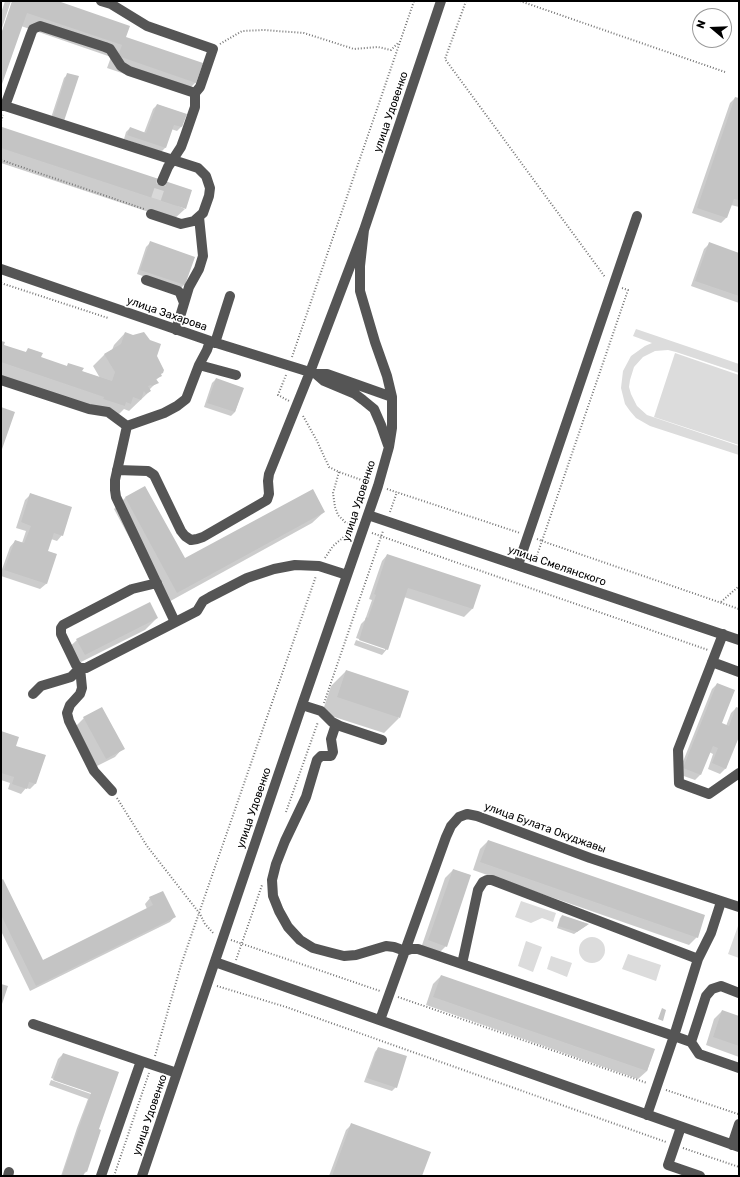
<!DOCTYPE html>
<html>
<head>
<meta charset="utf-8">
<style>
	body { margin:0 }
	#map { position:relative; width:740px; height:1177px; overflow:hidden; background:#fff; font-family:Rubik,sans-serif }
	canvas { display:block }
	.frame { position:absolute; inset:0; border:2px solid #000; pointer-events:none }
	.north { position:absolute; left:692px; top:8px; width:40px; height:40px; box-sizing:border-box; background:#fff; border:1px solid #999; border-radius:50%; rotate:289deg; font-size:11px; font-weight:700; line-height:16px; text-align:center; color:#000 }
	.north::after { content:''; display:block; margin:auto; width:14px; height:18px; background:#000; clip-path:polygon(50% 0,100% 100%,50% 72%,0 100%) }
</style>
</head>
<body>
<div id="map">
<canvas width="740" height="1177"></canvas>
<div class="frame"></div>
<div class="north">N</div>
</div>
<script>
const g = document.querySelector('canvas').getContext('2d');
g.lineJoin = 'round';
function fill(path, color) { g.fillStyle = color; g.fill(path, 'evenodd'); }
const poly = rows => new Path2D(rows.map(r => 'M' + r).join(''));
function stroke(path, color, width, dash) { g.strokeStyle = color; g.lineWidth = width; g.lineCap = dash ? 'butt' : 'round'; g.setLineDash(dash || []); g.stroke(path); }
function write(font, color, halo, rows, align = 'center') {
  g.font = font + ' Rubik,sans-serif'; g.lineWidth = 3.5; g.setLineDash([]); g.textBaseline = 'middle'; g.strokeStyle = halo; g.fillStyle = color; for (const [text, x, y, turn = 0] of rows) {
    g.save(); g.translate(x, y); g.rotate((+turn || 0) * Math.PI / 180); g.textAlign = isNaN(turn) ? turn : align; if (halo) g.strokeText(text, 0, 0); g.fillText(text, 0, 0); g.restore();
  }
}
fill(poly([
	[636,329,739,364,739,373,676,352,668,350,655,351,643,357,634,367,630,380,629,387,631,394,637,406,647,415,739,446,739,455,650,426,636,418,630,411,625,404,621,388,623,371,631,356,645,346,652,343,633,336],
	[675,353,739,375,739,445,654,417],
	[521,901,556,913,553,922,542,918,531,923,515,917],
	[738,926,739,927,739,958,728,954],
	'579 950a13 13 0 1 1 26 0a13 13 0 1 1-26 0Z',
	[526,941,542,947,533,972,518,966],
	[628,954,661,965,656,981,622,969],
	[551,956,572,963,567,977,547,969]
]), '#dcdcdc');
fill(poly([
	[5,1,11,1,1,31,1,13],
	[13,1,55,1,125,38,196,82,184,94,107,68,111,57,21,26,1,85,1,37],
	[68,74,63,120,50,121,64,78],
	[735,98,739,99,739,207,731,205,726,218,721,223,692,213,730,103],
	[157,105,185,115,181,127,177,131,171,129,165,148,161,152,124,139,126,132,130,128,144,133,153,109],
	[3,128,185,209,173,220,1,163,1,130],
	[150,243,194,258,184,285,180,289,137,274,146,247],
	[709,244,739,254,739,303,691,286,704,249],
	[125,333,156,356,161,375,156,380,157,382,149,390,150,391,129,411,124,409,118,415,1,377,1,342,3,345,25,353,28,350,40,358,66,367,69,364,81,372,100,378,93,366,104,355,112,350,114,345],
	[216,379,243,388,235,412,231,416,204,407,212,383],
	[145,487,184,560,324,512,312,523,165,604,114,509,125,498],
	[31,494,62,535,57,541,51,539,46,552,56,555,46,584,40,589,1,576,1,572,10,547,15,541,22,543,26,531,16,528,25,500],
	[387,555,480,586,472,609,464,617,404,597,387,649,382,655,354,645,356,640,385,650,385,648,356,638,361,624,365,620,372,600,369,599,382,561],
	[157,618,145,630,73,666,65,651,77,640],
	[346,671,399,718,384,733,322,713,331,686],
	[717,684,720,724,726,726,731,713,736,708,739,709,739,734,726,768,720,774,708,769,713,754,709,752,700,775,695,780,678,774,712,689],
	[84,718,123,748,115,757,97,766,76,726],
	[1,732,15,747,44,756,35,784,30,789,26,788,21,794,8,789,10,783,1,780],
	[488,841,697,937,689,945,473,870,480,849],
	[453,870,446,946,438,954,421,948,445,878],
	[1,881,42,961,147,909,145,904,150,898,175,916,170,922,30,991,1,931],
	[562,916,587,925,574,934,557,928,560,918],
	[441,976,654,1050,647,1071,638,1079,426,1005,433,984],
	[722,1011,739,1017,739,1057,706,1045,714,1019],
	[378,1048,396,1087,392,1091,364,1082,375,1052],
	[63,1054,117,1073,98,1130,100,1131,86,1172,82,1176,61,1176,77,1128,88,1099,49,1085,51,1080,91,1094,93,1093,51,1078,58,1059],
	[351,1125,421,1176,329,1176,346,1130]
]), '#0003');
fill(poly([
	[12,1,58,1,130,26,126,37,203,63,196,83,118,56,122,45,27,13,1,87,1,34],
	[67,73,79,76,64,121,53,117],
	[735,97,739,98,739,200,734,199,727,218,697,208],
	[157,104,187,114,182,127,174,125,166,148,127,135,130,127,146,133],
	[2,127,192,190,186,209,1,148,1,131],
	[150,241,195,257,185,285,140,270],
	[709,242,739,253,739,296,695,281],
	[125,332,133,335,144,332,150,340,161,344,157,356,164,370,163,373,161,374,162,376,156,379,159,383,152,386,151,385,148,386,151,391,146,394,144,391,141,400,133,397,131,404,126,402,125,406,103,399,104,397,1,362,1,341,5,342,4,345,26,352,28,348,43,353,41,357,67,366,68,363,84,368,82,371,112,381,115,372,104,354,121,344],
	[216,378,244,388,235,412,207,403],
	[1,407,15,412,1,452],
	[145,486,185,558,313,489,325,512,177,593,125,497],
	[30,493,72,507,63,536,54,533,48,551,57,554,47,584,4,570,15,540,24,543,31,526,21,522],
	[387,554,481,585,473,609,408,588,388,650,359,640,366,617,368,618,376,595,374,594],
	[150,602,158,618,85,655,76,639],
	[346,670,409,691,400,718,337,697],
	[717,683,735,690,722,723,729,726,736,707,739,708,739,737,726,769,712,763,718,748,713,746,701,775,683,768],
	[102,707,125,749,106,759,83,717],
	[1,731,19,737,16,746,46,755,36,784,29,782,27,789,12,784,14,777,1,773],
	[488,840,705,915,698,938,480,862],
	[453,869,471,875,447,947,428,940],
	[3,879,43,960,153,905,149,897,163,891,176,917,36,986,1,915,1,880],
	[562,915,589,924,577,932,558,926],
	[441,975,655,1049,647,1071,433,997],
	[1,984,8,986,1,1007],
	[662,1008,666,1010,663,1021,658,1019],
	[722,1010,739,1016,739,1046,713,1037],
	[378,1047,407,1056,397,1088,367,1078],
	[63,1053,119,1072,99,1129,101,1130,87,1172,85,1171,83,1176,62,1176,91,1093,53,1080],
	[351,1123,431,1152,422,1176,332,1176]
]), '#c4c4c4');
stroke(poly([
	[156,199,162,181]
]), '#d9d9d9', 10, [10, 5]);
stroke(poly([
	[466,1,445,59,605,277],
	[520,1,725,72],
	[220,44,242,31,264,30,304,33,354,49,378,47,391,50,398,43],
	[1,121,3,115],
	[1,160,144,209],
	[1,283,108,318],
	[292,357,414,1],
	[286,375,278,395,289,401],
	[303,416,316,439,329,467,339,472,370,483],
	[339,472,333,493,335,507,338,515,345,522,355,527],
	[387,489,520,533],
	[390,512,397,492],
	[372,533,708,650],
	[537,539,542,541,628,290,622,288],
	[325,558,333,546,352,530],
	[535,561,542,541,739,609],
	[721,602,739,586],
	[324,703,383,531],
	[117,798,147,846,200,914,205,924,214,934],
	[286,812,318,722],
	[231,940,380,991],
	[236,960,262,885],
	[217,986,286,1007,666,1142],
	[398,997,647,1083],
	[155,1056,181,965,316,576],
	[666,1090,738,1114],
	[683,1148,739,1167],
	[114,1176,149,1073]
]), '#777', 2, [1, 2]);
stroke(poly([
	[1,106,5,106,198,168,206,176,210,188,209,196,203,213,194,221,181,224,151,214],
	[5,106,31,34,33,29,40,26,105,47,110,49,121,66,129,71,195,93,200,87,213,49,147,26,111,4,101,1],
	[162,181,168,167,181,147,185,136,195,107,195,93],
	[1,269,210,341,316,374,324,381,355,394,363,400,374,409,381,425,388,445],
	[146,280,178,291,180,293,184,303],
	[176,330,189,287,199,269,203,256,199,217],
	[215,343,230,296],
	[199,365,236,375],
	[316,374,327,374,392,397],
	[1,380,89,409,108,412,127,426,115,480,115,490,116,497,175,622],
	[127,426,164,413,177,406,186,399,199,365,207,350,210,341],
	[117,470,148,471,154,475,181,531,185,536,191,540,197,539,203,537,267,500,269,494,268,481,269,474,310,372,364,230,441,1],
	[368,515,739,640],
	[518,565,637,216],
	[157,583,132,589,63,625,61,628,61,634,76,665,80,668,86,668,197,611,203,601,210,597,247,578,274,569,295,565,319,566,347,575],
	[723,634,678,750,679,783,709,794,739,773],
	[712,662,739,672],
	[80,668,82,688,80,694,70,705,67,713,69,721,94,771,112,791],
	[33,694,41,686,71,677,80,668],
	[302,705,321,711,332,722,340,726,382,740],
	[336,724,331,739,333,752,331,756,321,756,317,760,306,797,285,841,276,864,272,880,273,896,279,911,288,927,300,940,313,948,332,953,344,956,356,955,386,946,394,947,405,951,411,949,418,949,462,964],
	[698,959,492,880,487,880,483,882,478,890,462,964,674,1036,698,959,711,933,721,902],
	[215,962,739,1147],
	[380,1020,446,837,451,826,459,817,467,814,477,816,590,858,739,907],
	[33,1024,141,1061],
	[691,1042,706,996,712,989,721,986,739,993],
	[647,1115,674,1036,691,1042,699,1054,739,1068],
	[681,1127,668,1165,700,1176],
	[732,1145,739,1124],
	[8,1176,9,1172],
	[101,1176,141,1061,177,1073],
	[142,1176,302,705,378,486,389,447,392,428,392,397,387,376,375,342,360,291,360,266,364,230]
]), '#555', 10);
write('11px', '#000', '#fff', [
	["улица Удовенко",391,112,-71],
	["улица Захарова",167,314,19],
	["улица Удовенко",359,501,-72],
	["улица Смелянского",557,566,19],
	["улица Удовенко",254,808,-71],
	["улица Булата Окуджавы",545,828,20],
	["улица Удовенко",150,1115,-71]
]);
</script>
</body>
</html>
